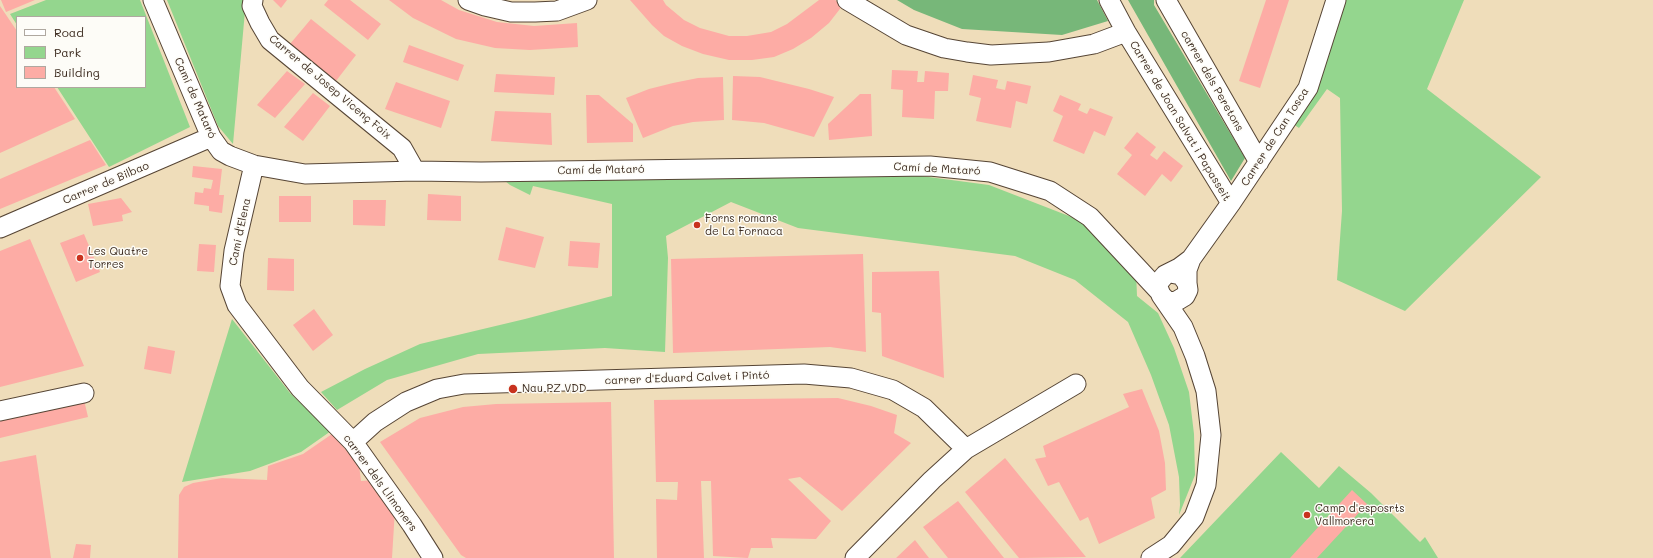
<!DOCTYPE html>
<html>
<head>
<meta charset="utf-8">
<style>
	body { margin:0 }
	#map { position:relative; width:1653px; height:558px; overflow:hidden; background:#efddba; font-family:Mali,sans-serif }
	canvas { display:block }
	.legend { position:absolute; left:16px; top:16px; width:130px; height:72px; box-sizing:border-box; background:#fdfcf7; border:1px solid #afa8a0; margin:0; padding:5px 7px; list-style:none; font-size:12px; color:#3b2a1e }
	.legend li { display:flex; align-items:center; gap:8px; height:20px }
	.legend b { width:20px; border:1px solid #afa8a0 }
</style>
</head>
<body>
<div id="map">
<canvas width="1653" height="558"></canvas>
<ul class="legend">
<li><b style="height:5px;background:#fff"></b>Road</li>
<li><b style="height:11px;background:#94d68e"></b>Park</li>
<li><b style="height:11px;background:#fdaca5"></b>Building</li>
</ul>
</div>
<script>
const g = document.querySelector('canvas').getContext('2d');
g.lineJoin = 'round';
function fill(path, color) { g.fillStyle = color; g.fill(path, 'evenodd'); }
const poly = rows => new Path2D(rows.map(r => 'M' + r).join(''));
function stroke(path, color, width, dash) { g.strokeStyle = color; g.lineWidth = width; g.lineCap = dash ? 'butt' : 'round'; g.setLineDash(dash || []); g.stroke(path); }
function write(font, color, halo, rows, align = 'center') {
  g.font = font + ' Mali,sans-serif'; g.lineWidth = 3; g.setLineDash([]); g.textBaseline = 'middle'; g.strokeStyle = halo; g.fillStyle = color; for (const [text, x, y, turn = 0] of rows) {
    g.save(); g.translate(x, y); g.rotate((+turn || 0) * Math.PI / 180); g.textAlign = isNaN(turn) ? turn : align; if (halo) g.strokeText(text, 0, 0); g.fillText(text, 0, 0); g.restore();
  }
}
fill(poly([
	[46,0,140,0,190,127,109,167,57,87,145,87,145,17,17,17,17,25,10,14],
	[167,0,246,0,233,144,218,126],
	[1346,0,1464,0,1427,89,1541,177,1405,311,1337,280,1342,211,1340,98,1327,89,1299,128,1293,124,1320,78],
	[891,172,989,185,1087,223,1136,271,1137,296,1158,313,1174,348,1189,392,1194,434,1195,475,1179,515,1180,505,1179,477,1169,425,1151,375,1128,322,1075,280,1015,256,798,228,731,202,666,236,668,258,665,352,605,348,478,354,387,380,337,410,321,392,365,369,420,344,525,319,612,296,612,204,533,186,530,195,510,185,505,181],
	[232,319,290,393,331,431,301,452,250,471,182,482],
	[1281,452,1319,488,1339,466,1371,493,1420,542,1425,537,1438,558,1180,558]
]), '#94d68e');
fill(poly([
	[897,0,1097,0,1108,21,1062,35,962,29,914,10],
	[1128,0,1154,0,1154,5,1245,158,1231,181]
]), '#77b779');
fill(poly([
	[1,0,35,0,6,12],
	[273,0,287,0,281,8],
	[328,0,350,0,381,24,368,40,324,5],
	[389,0,441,0,459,10,497,22,534,26,577,23,578,47,530,50,495,48,456,39,413,18],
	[630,0,663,0,666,5,684,20,700,28,729,36,747,36,771,32,787,24,819,0,835,0,843,5,829,23,811,38,793,49,774,57,752,60,729,60,703,54,682,46,664,36,652,25],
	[1266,0,1289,0,1260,88,1239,81],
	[0,6,17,31,17,87,54,87,75,119,0,153],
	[311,19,356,55,336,81,290,44],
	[409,45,464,65,458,81,403,62],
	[892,70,918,71,917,82,924,82,925,71,949,73,948,91,935,91,934,119,902,117,903,90,891,89],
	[287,71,305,84,275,118,257,105],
	[496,74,555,77,554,95,494,92],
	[973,75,998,80,996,88,1005,90,1007,81,1031,86,1027,104,1016,101,1011,128,976,121,981,98,969,95],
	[733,76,760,77,809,89,834,97,814,137,764,123,732,120],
	[723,77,724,120,693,122,673,126,643,138,626,98,649,89,673,83,698,78],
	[396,82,450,101,441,128,385,109],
	[313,93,330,106,303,141,284,127],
	[860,94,871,94,872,136,829,140,828,124],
	[586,95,599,95,633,124,633,142,587,143],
	[1060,95,1081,104,1078,110,1087,114,1090,108,1113,117,1105,136,1094,131,1084,154,1053,141,1063,116,1053,111],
	[495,111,551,113,552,145,491,141],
	[1137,132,1156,147,1150,155,1157,160,1164,151,1183,166,1171,182,1162,174,1145,196,1117,174,1132,155,1124,148],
	[90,140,106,165,0,209,0,179],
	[193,166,222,169,219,195,224,195,222,213,209,211,209,206,194,204,195,192,203,193,204,188,211,189,213,180,192,177],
	[428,194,461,196,461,221,427,220],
	[279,196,311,196,311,222,279,222],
	[121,198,132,212,122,215,123,221,93,226,88,204],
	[353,200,386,200,385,226,353,225],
	[506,227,544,237,535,268,498,260],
	[84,234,100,272,76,282,60,243],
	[30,239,84,366,0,387,0,251],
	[570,241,600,243,598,268,568,266],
	[199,244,216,245,214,272,197,271],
	[863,254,866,352,830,347,673,353,671,259],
	[268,258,294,259,294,291,267,290],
	[939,271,944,378,882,356,881,313,872,312,872,272],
	[314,309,333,335,313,351,293,325],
	[148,346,175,351,171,374,144,369],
	[1142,389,1159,431,1165,463,1166,490,1151,498,1155,518,1099,544,1088,517,1080,521,1059,482,1048,486,1035,459,1046,457,1043,446,1129,407,1123,394],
	[838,398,871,406,897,415,894,433,911,443,842,511,800,477,788,479,831,521,816,539,771,538,773,548,751,548,748,558,713,556,711,481,701,481,704,558,657,558,656,499,677,500,678,482,656,482,654,400],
	[84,400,88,417,0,438,0,420],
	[611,402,614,558,466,558,461,555,380,442,420,418,463,407,496,404],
	[332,434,359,465,361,481,374,480,395,509,392,558,178,558,179,495,184,487,193,483,222,478,267,480,268,466,303,454],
	[36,455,51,558,0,558,0,462],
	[1005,458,1086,557,1019,558,965,492],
	[1352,490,1367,504,1317,558,1290,558],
	[958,501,1004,558,948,558,923,527],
	[915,540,929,558,896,558],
	[76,544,91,545,90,558,73,558]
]), '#fdaca5');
const minor = poly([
	[153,0,211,137,221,151,230,156,254,165,305,174,415,171,481,172,930,166,990,172,1050,191,1090,217,1159,291],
	[253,0,252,6,260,23,270,40,402,148,415,171],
	[468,0,485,6,511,12,535,12,557,11,587,0],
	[847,0,906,35,944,48,967,52,991,55,1049,52,1094,44,1126,32],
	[1109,0,1126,32,1231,203],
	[1166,0,1259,162],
	[254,165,234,251,230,286,237,305,300,388,353,442,412,525,433,558],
	[0,228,211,137],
	[1170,273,1181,275,1187,283,1188,290,1185,296,1175,302,1167,301,1161,295,1158,287,1159,282,1165,275,1179,268,1191,259],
	[1187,283,1187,270,1191,259,1231,203,1308,88,1336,0],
	[0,411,84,393],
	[353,442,375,422,406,402,437,389,464,384,804,374,851,378,893,390,924,408,966,449],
	[855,558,932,480,966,449,1076,384],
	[1151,558,1171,545,1194,517,1206,485,1211,435,1206,391,1195,356,1183,327,1161,295]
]);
stroke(minor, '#564535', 21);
stroke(minor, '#fff', 19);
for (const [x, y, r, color] of [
	[697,225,4,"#c8321e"],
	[80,258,4,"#c8321e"],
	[513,389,5,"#c8321e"],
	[1307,515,4,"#c8321e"]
]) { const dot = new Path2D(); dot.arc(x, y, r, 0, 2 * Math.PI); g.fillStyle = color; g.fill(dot); stroke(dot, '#fdfcf7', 1.5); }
write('11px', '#3b2a1e', '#fdfcf7', [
	["carrer dels Peretons",1212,81,60],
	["Carrer de Josep Vicenç Foix",330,87,40],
	["Camí de Mataró",195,98,66],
	["Carrer de Joan Salvat i Papasseit",1180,121,59],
	["Carrer de Can Tosca",1275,137,-57],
	["Camí de Mataró",937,169,3],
	["Camí de Mataró",601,170,-1],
	["Carrer de Bilbao",106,183,-23],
	["Camí d'Elena",240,232,-78],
	["carrer d'Eduard Calvet i Pintó",687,378,-2],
	["carrer dels Llimoners",380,483,54]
]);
write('11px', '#3b2a1e', '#fdfcf7', [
	["Forns romans",705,219],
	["de La Fornaca",705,232],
	["Les Quatre",88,252],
	["Torres",88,265],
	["Nau PZ VDD",522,389],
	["Camp d'esposrts",1315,509],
	["Vallmorera",1315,522]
], 'left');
</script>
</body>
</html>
